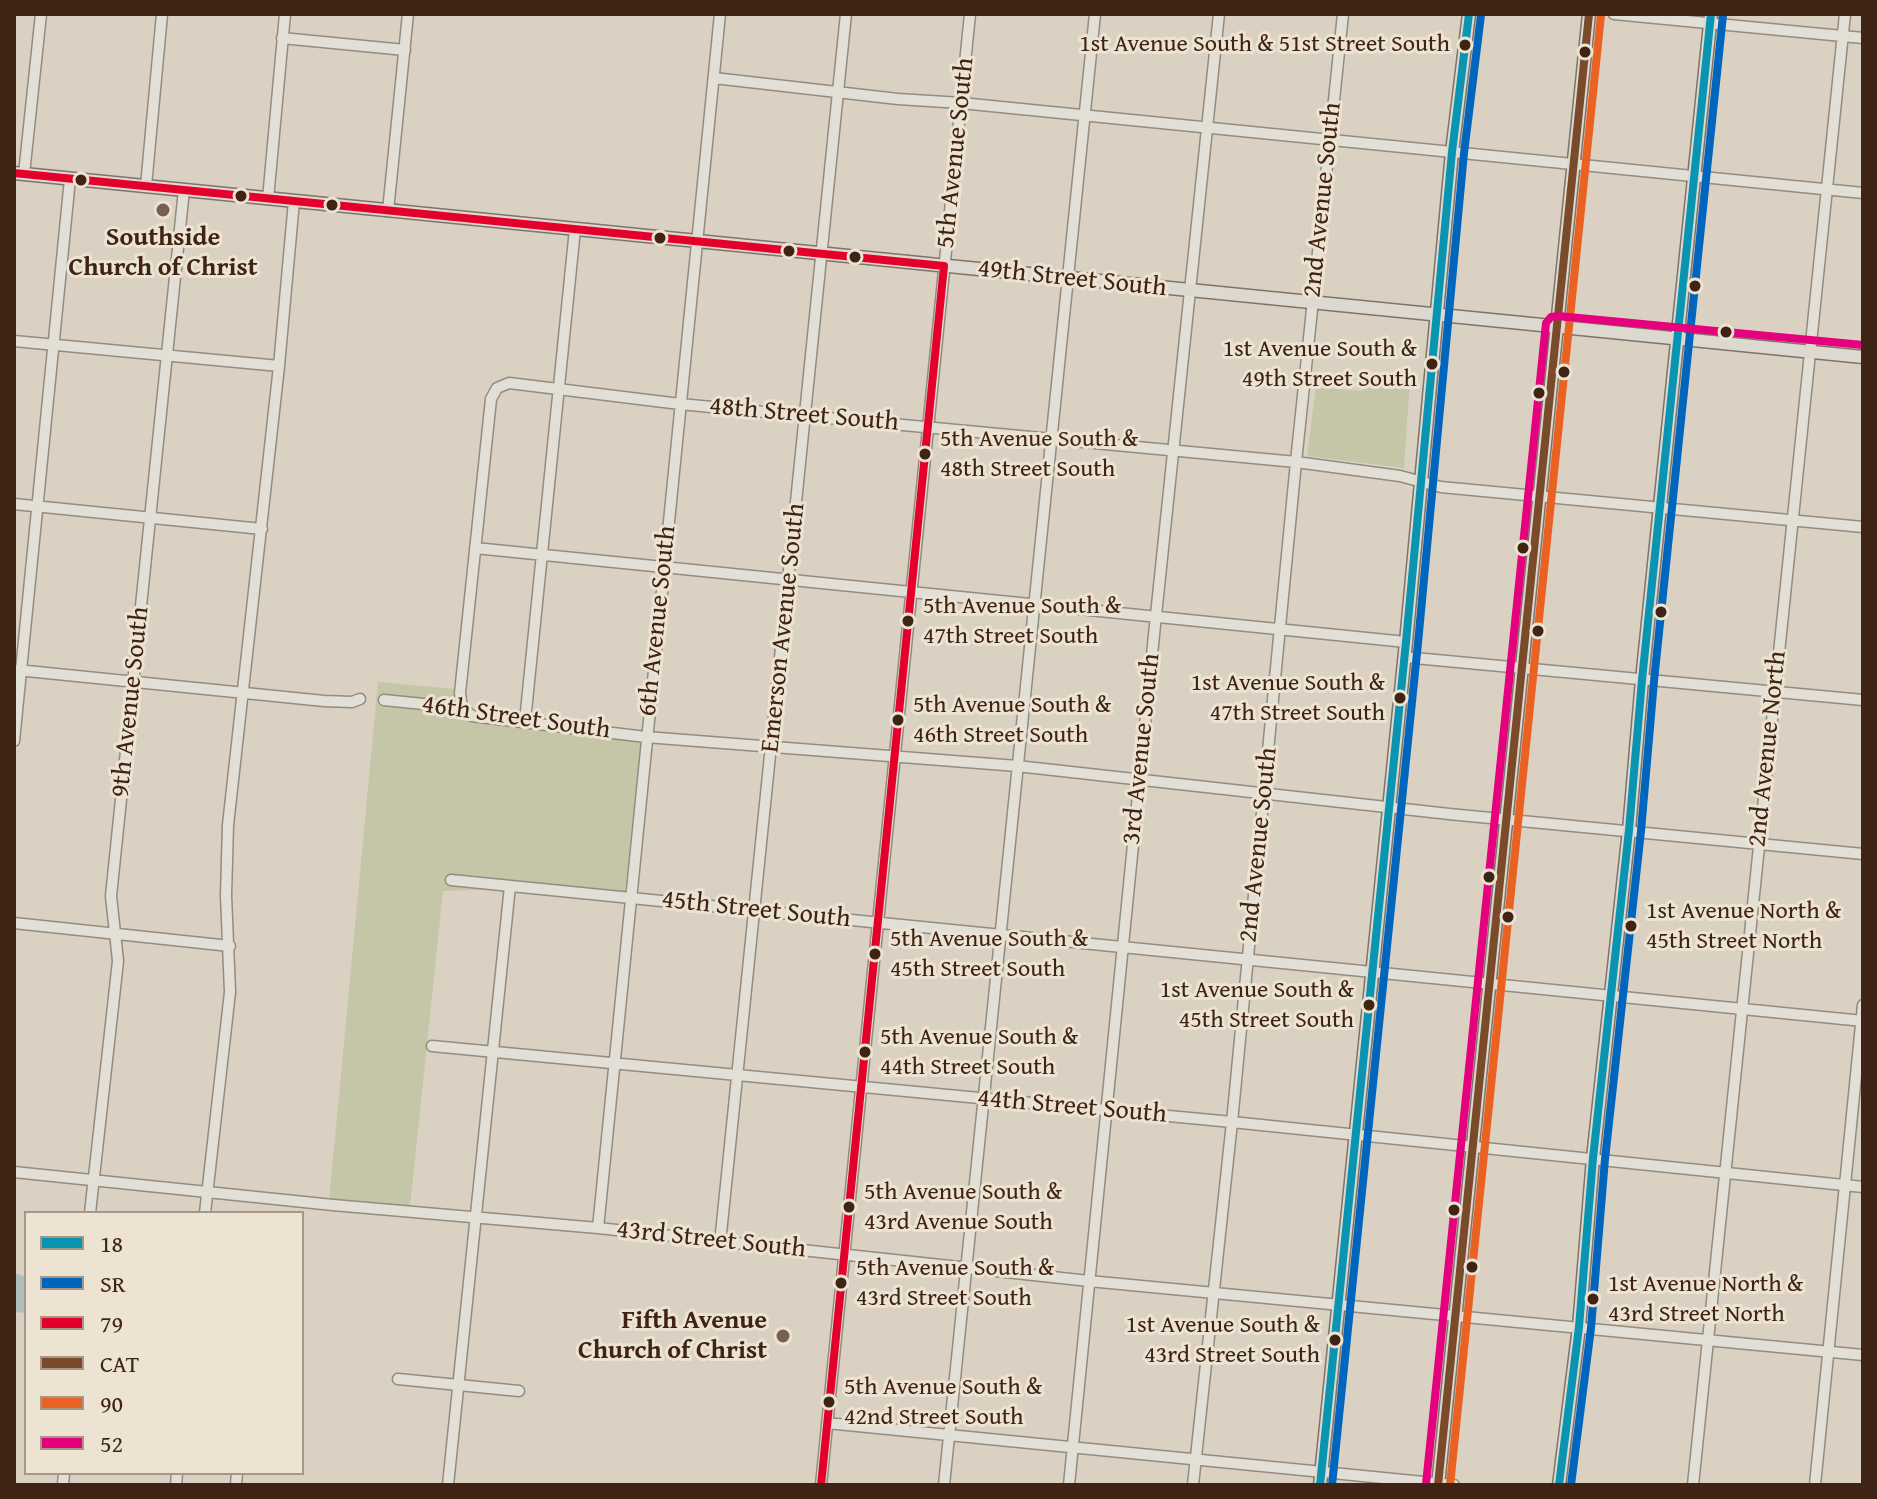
<!DOCTYPE html>
<html>
<head>
<meta charset="utf-8">
<style>
	body { margin:0 }
	#map { position:relative; width:1877px; height:1499px; overflow:hidden; background:#dad1c3; font-family:"Gentium Book Plus",serif }
	canvas { display:block }
	.frame { position:absolute; inset:0; border:16px solid #3f2314; pointer-events:none }
	.legend { position:absolute; left:24px; top:1211px; width:280px; height:264px; box-sizing:border-box; background:#ede3d2; border:2px solid #a79686; margin:0; padding:10px 14px; list-style:none; font-size:24px; color:#3f2314 }
	.legend li { display:flex; align-items:center; gap:16px; height:40px }
	.legend b { width:40px; border:2px solid #a79686 }
</style>
</head>
<body>
<div id="map">
<canvas width="1877" height="1499"></canvas>
<div class="frame"></div>
<ul class="legend">
<li><b style="height:10px;background:#0995b2"></b>18</li>
<li><b style="height:10px;background:#0065bd"></b>SR</li>
<li><b style="height:10px;background:#e4002b"></b>79</li>
<li><b style="height:10px;background:#7a4b2a"></b>CAT</li>
<li><b style="height:10px;background:#e96221"></b>90</li>
<li><b style="height:10px;background:#e5007d"></b>52</li>
</ul>
</div>
<script>
const g = document.querySelector('canvas').getContext('2d');
g.lineJoin = 'round';
function fill(path, color) { g.fillStyle = color; g.fill(path, 'evenodd'); }
const poly = rows => new Path2D(rows.map(r => 'M' + r).join(''));
function stroke(path, color, width, dash) { g.strokeStyle = color; g.lineWidth = width; g.lineCap = dash ? 'butt' : 'round'; g.setLineDash(dash || []); g.stroke(path); }
function write(font, color, halo, rows, align = 'center') {
  g.font = font + ' "Gentium Book Plus",serif'; g.lineWidth = 6; g.setLineDash([]); g.textBaseline = 'middle'; g.strokeStyle = halo; g.fillStyle = color; for (const [text, x, y, turn = 0] of rows) {
    g.save(); g.translate(x, y); g.rotate((+turn || 0) * Math.PI / 180); g.textAlign = isNaN(turn) ? turn : align; if (halo) g.strokeText(text, 0, 0); g.fillText(text, 0, 0); g.restore();
  }
}
fill(poly([
	[1383,377,1410,379,1404,468,1307,456,1316,387,1361,391],
	[378,682,455,689,457,704,380,696,379,704,458,712,641,740,625,892,447,876,447,884,500,889,443,891,410,1207,329,1201]
]), '#c4c6a7');
fill(poly([
	[14,1273,26,1277,26,1313,14,1312]
]), '#acbfbb');
const minor = poly([
	[1614,14,1863,38],
	[282,38,405,50],
	[714,78,898,99,961,103,1863,193],
	[24,174,41,14],
	[146,186,162,14],
	[268,199,285,14],
	[388,211,408,14],
	[14,341,279,366],
	[14,504,262,529],
	[475,548,1406,642],
	[1404,657,1863,700],
	[17,670,324,701,352,702,360,699],
	[384,700,462,708,472,716,646,737,1017,766,1449,814,1863,854],
	[462,708,460,693,491,399,497,388,509,383,680,404,1296,462,1400,476,1441,487,1863,527],
	[525,721,575,229],
	[14,741,70,179],
	[451,880,1863,1021],
	[14,923,230,946],
	[432,1046,1232,1122,1863,1187],
	[14,1172,333,1205,598,1228,1089,1281,1863,1355],
	[90,1213,118,961,111,896,184,190],
	[205,1213,230,992,226,895,228,825,279,366,294,201],
	[598,1228,720,14],
	[720,1243,846,14],
	[398,1379,519,1391],
	[827,1423,1454,1485],
	[63,1485,64,1473],
	[176,1485,177,1473],
	[236,1485,237,1473],
	[448,1485,510,886],
	[821,1485,970,14],
	[944,1485,1095,14],
	[1069,1485,1156,615,1219,14],
	[1193,1485,1232,1122,1296,462,1343,14],
	[1693,1485,1845,14],
	[1815,1485,1863,1005]
]);
const major = poly([
	[14,173,1863,357],
	[1320,1485,1406,642,1452,152,1469,14],
	[1438,1485,1589,14],
	[1559,1485,1579,1327,1593,1158,1629,830,1642,680,1711,14]
]);
stroke(minor, '#948b81', 13);
stroke(major, '#7d746a', 15);
stroke(minor, '#e2dfd7', 10);
stroke(major, '#ddd9d1', 12);
stroke(poly([
	[1320,1485,1406,642,1452,152,1469,14],
	[1559,1485,1579,1327,1593,1158,1629,830,1642,680,1711,14]
]), '#0995b2', 8);
stroke(poly([
	[1332,1485,1418,643,1464,153,1481,15],
	[1571,1485,1591,1328,1605,1159,1641,831,1654,681,1723,15]
]), '#0065bd', 8);
stroke(poly([
	[14,173,944,266,821,1485]
]), '#e4002b', 8);
stroke(poly([
	[1438,1485,1589,14]
]), '#7a4b2a', 8);
stroke(poly([
	[1450,1485,1601,15]
]), '#e96221', 8);
stroke(poly([
	[1426,1484,1546,323,1551,317,1558,316,1863,345]
]), '#e5007d', 8);
for (const [x, y, r, color] of [
	[1465,45,7,"#3f2314"],
	[1585,52,7,"#3f2314"],
	[81,180,7,"#3f2314"],
	[241,196,7,"#3f2314"],
	[332,205,7,"#3f2314"],
	[163,210,8,"#756051"],
	[660,238,7,"#3f2314"],
	[789,251,7,"#3f2314"],
	[855,257,7,"#3f2314"],
	[1695,286,7,"#3f2314"],
	[1726,332,7,"#3f2314"],
	[1432,364,7,"#3f2314"],
	[1564,372,7,"#3f2314"],
	[1539,393,7,"#3f2314"],
	[925,454,7,"#3f2314"],
	[1523,548,7,"#3f2314"],
	[1661,612,7,"#3f2314"],
	[908,621,7,"#3f2314"],
	[1538,631,7,"#3f2314"],
	[1400,698,7,"#3f2314"],
	[898,720,7,"#3f2314"],
	[1489,877,7,"#3f2314"],
	[1508,917,7,"#3f2314"],
	[1631,926,7,"#3f2314"],
	[875,954,7,"#3f2314"],
	[1369,1005,7,"#3f2314"],
	[865,1052,7,"#3f2314"],
	[849,1207,7,"#3f2314"],
	[1454,1210,7,"#3f2314"],
	[1472,1267,7,"#3f2314"],
	[841,1283,7,"#3f2314"],
	[1593,1299,7,"#3f2314"],
	[783,1336,8,"#756051"],
	[1335,1340,7,"#3f2314"],
	[829,1402,7,"#3f2314"]
]) { const dot = new Path2D(); dot.arc(x, y, r, 0, 2 * Math.PI); g.fillStyle = color; g.fill(dot); stroke(dot, '#ede3d2', 3); }
write('24px', '#3f2314', '#ede3d2', [
	["1st Avenue South & 51st Street South",1450,45,"right"],
	["1st Avenue South &",1417,350,"right"],
	["49th Street South",1417,380,"right"],
	["5th Avenue South &",940,440],
	["48th Street South",940,470],
	["5th Avenue South &",923,607],
	["47th Street South",923,637],
	["1st Avenue South &",1385,684,"right"],
	["47th Street South",1385,714,"right"],
	["5th Avenue South &",913,706],
	["46th Street South",913,736],
	["1st Avenue North &",1646,912],
	["45th Street North",1646,942],
	["5th Avenue South &",890,940],
	["45th Street South",890,970],
	["1st Avenue South &",1354,991,"right"],
	["45th Street South",1354,1021,"right"],
	["5th Avenue South &",880,1038],
	["44th Street South",880,1068],
	["5th Avenue South &",864,1193],
	["43rd Avenue South",864,1223],
	["5th Avenue South &",856,1269],
	["43rd Street South",856,1299],
	["1st Avenue North &",1608,1285],
	["43rd Street North",1608,1315],
	["1st Avenue South &",1320,1326,"right"],
	["43rd Street South",1320,1356,"right"],
	["5th Avenue South &",844,1388],
	["42nd Street South",844,1418]
], 'left');
write('26px', '#3f2314', '#ede3d2', [
	["5th Avenue South",956,153,-84],
	["2nd Avenue South",1323,200,-84],
	["49th Street South",1072,279,6],
	["48th Street South",804,415,5],
	["6th Avenue South",658,621,-84],
	["Emerson Avenue South",784,628,-84],
	["9th Avenue South",131,702,-84],
	["46th Street South",516,718,8],
	["3rd Avenue South",1142,749,-84],
	["2nd Avenue North",1768,749,-84],
	["2nd Avenue South",1259,845,-84],
	["45th Street South",756,910,6],
	["44th Street South",1072,1107,5],
	["43rd Street South",711,1240,6]
]);
write('bold 26px', '#3f2314', '#ede3d2', [
	["Southside",163,238],
	["Church of Christ",163,268],
	["Fifth Avenue",767,1321,"right"],
	["Church of Christ",767,1351,"right"]
]);
</script>
</body>
</html>
